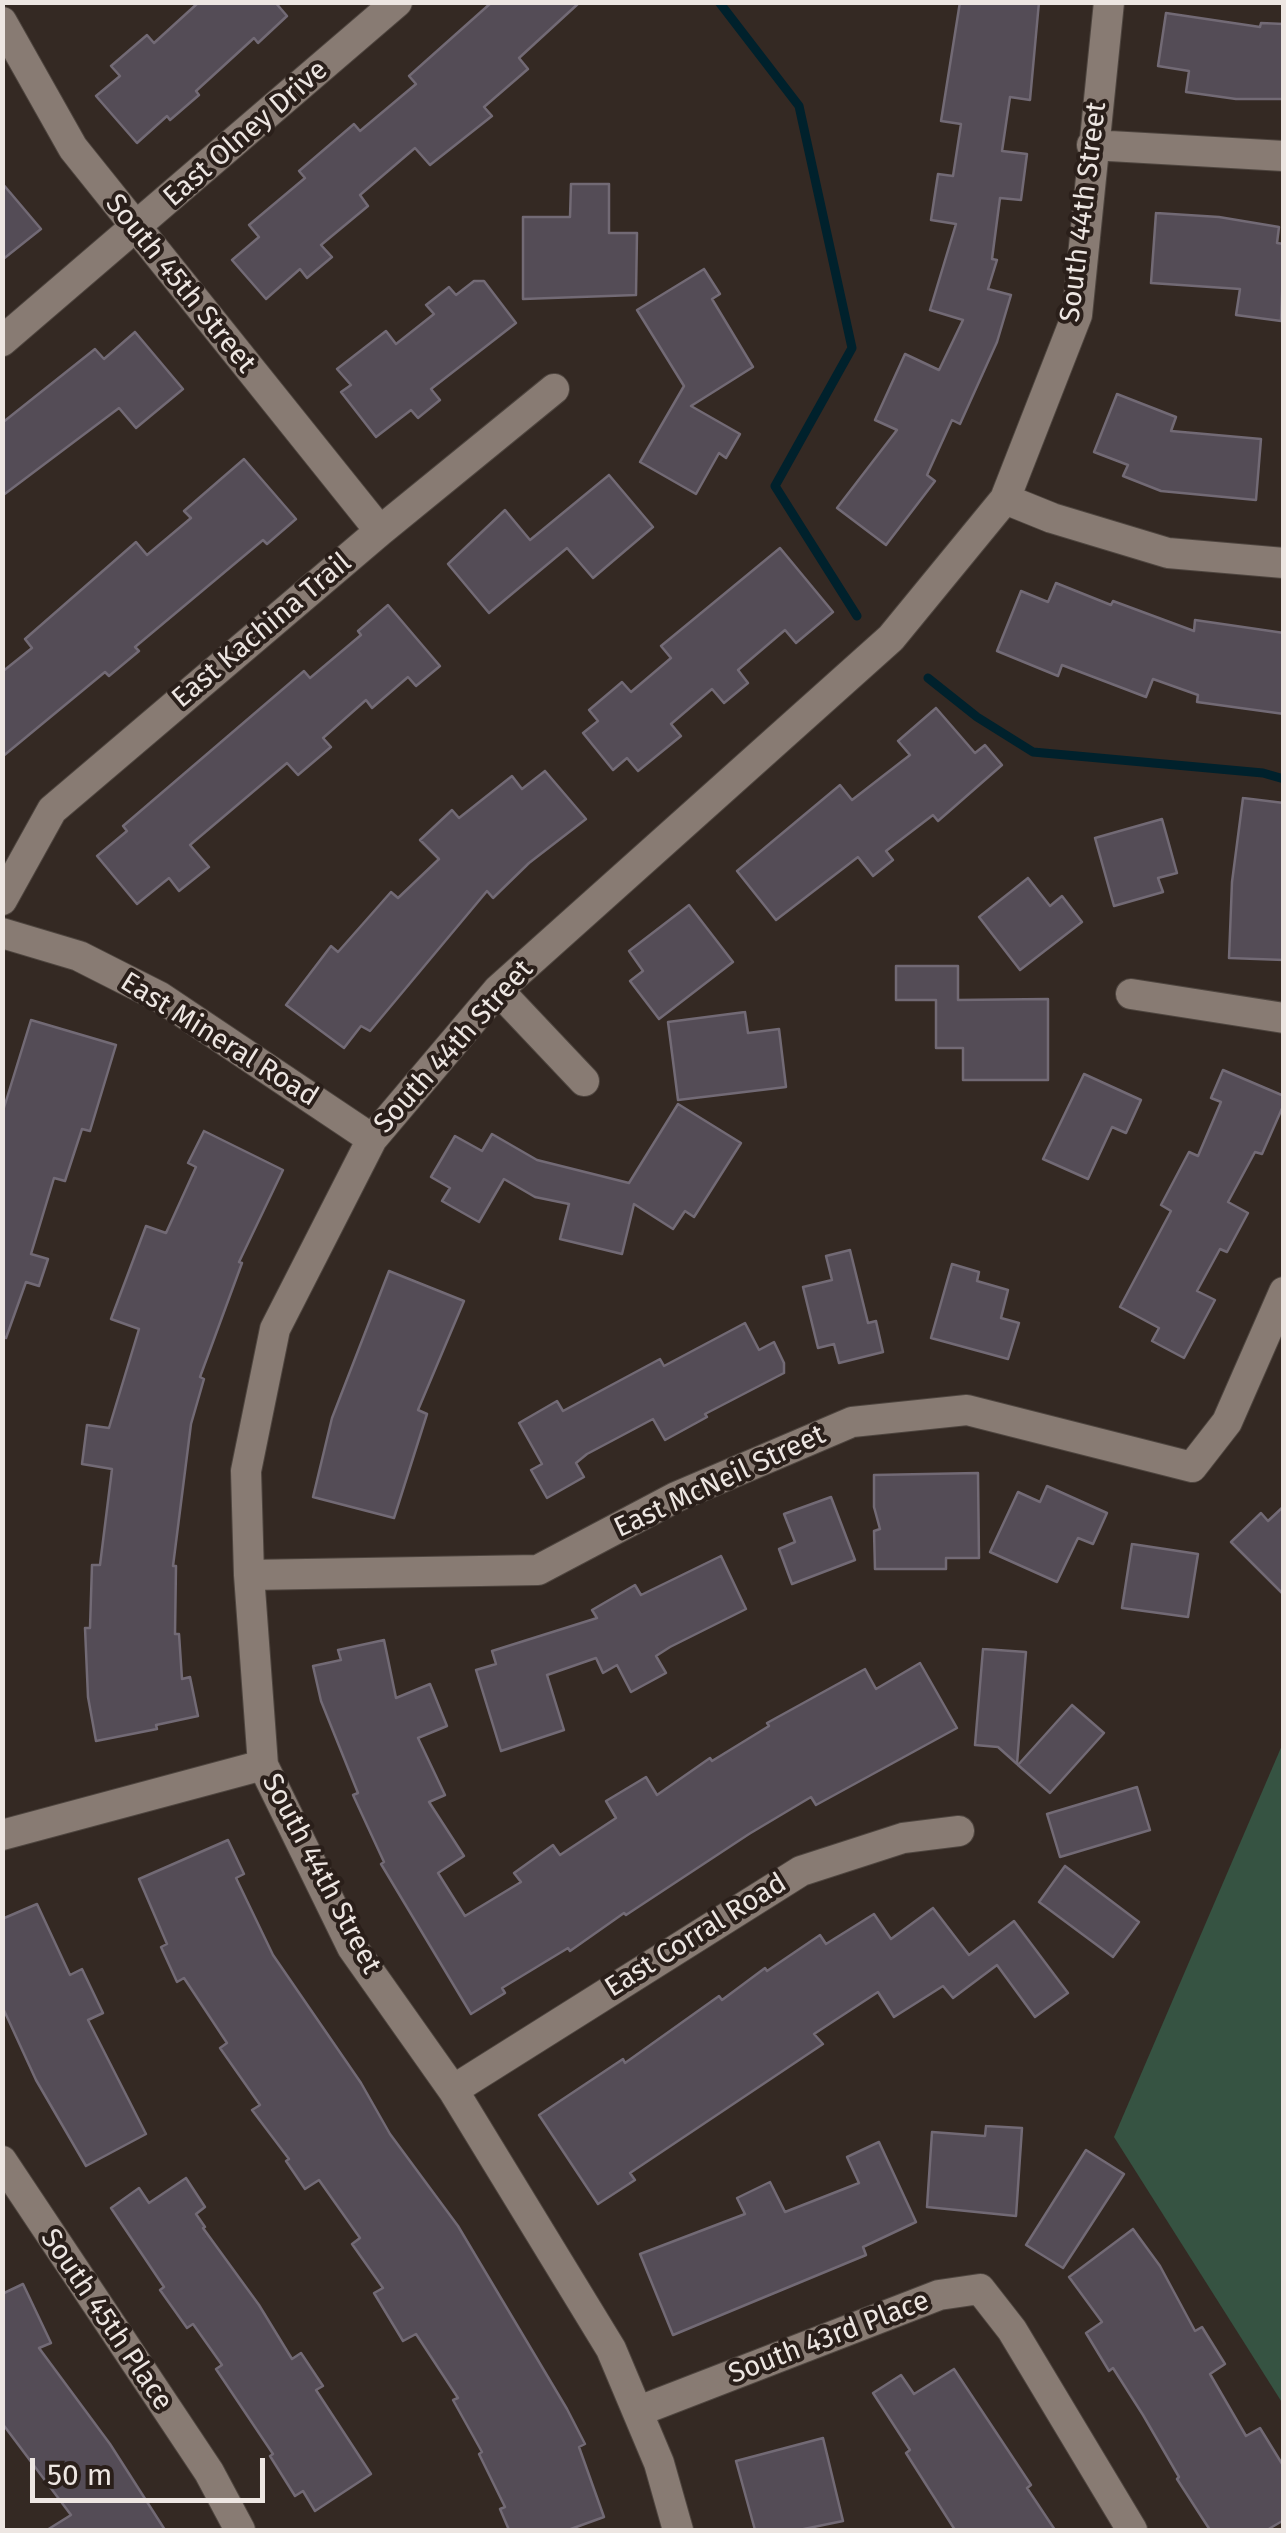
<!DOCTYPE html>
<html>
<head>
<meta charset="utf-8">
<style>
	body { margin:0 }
	#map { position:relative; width:1286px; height:2533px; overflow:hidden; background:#342923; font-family:"Fira Sans",sans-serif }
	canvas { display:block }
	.frame { position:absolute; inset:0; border:5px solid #ede6e2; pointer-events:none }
	.scale { position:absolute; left:30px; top:2458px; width:235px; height:45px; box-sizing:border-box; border:5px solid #ede6e2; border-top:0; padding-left:12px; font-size:30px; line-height:35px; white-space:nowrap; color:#ede6e2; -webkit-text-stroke:8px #2a1f1a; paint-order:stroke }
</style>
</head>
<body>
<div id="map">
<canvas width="1286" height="2533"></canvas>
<div class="frame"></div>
<div class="scale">50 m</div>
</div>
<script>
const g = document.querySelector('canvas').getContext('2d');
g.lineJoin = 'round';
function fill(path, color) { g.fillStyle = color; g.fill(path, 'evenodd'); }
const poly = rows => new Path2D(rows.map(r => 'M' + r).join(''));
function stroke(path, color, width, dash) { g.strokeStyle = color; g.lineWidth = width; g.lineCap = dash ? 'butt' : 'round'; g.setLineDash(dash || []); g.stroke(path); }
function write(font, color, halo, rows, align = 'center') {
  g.font = font + ' "Fira Sans",sans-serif'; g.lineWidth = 8; g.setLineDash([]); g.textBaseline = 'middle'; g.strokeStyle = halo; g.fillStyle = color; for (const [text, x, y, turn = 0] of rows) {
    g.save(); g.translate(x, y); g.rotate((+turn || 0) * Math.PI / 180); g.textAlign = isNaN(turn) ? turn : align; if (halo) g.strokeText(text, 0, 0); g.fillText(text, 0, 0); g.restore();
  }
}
fill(poly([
	[1283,1743,1283,2404,1114,2137]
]), '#365342');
stroke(poly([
	[719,2,799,106,852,348,775,486,857,616],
	[928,678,977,717,1033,752,1263,773,1284,779]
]), '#00212c', 9);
const building = poly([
	[199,2,275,2,287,16,258,43,254,38,196,91,199,95,170,120,167,116,137,143,96,96,120,76,111,66,147,35,154,43,199,2],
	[492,2,580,2,519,58,528,69,484,107,492,116,430,165,415,148,360,195,368,206,321,245,332,257,307,278,300,269,266,299,232,260,259,237,249,225,305,178,299,171,354,124,360,131,416,84,409,76,492,2],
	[960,2,1039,2,1030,100,1010,97,1002,151,1027,154,1021,200,1000,198,992,259,997,260,988,289,1011,295,997,342,960,424,952,420,927,475,935,481,886,545,837,508,897,430,875,420,905,354,939,370,963,320,930,310,956,224,931,220,938,174,953,176,961,124,941,121,960,2],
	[1166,13,1260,27,1261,23,1284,24,1284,99,1236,99,1186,92,1189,71,1158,66,1166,13],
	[2,183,41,229,2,260,2,183],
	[571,184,609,184,609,233,637,233,636,295,523,299,523,217,570,217,571,184],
	[1156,213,1219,217,1279,227,1277,243,1284,244,1281,321,1236,315,1240,289,1151,283,1156,213],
	[704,269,720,294,712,299,753,367,691,406,740,434,726,458,719,453,696,494,640,462,684,386,637,310,704,269],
	[474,281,484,281,516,323,431,389,440,400,418,418,411,410,376,437,341,392,351,385,337,369,386,331,396,344,434,314,426,305,449,287,456,295,474,281],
	[135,332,183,389,136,428,119,408,2,496,2,423,95,349,104,359,135,332],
	[1117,394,1176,417,1171,431,1261,439,1256,500,1161,491,1123,476,1128,465,1094,452,1117,394],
	[244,459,296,519,267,544,263,540,135,647,139,651,109,676,105,672,2,757,2,672,32,648,25,639,136,542,147,555,191,518,184,511,244,459],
	[609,475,653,527,593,578,567,548,489,613,448,564,505,510,530,540,609,475],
	[780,548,833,612,796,643,785,630,738,670,748,683,724,703,712,689,671,724,681,736,638,771,627,758,613,770,583,733,598,721,589,710,622,682,631,692,671,658,661,646,780,548],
	[1056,583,1111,605,1113,601,1194,631,1195,620,1284,633,1284,714,1197,702,1198,695,1153,679,1146,697,1062,665,1058,676,997,651,1021,591,1048,602,1056,583],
	[388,605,440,666,416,686,408,677,372,708,366,700,323,738,331,747,298,775,287,763,190,845,209,867,179,891,169,878,137,904,97,856,127,831,123,826,304,671,310,678,361,635,358,631,388,605],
	[936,708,975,753,985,745,1002,765,938,821,933,815,886,851,893,860,873,876,858,857,776,920,737,871,840,785,852,800,910,755,898,741,936,708],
	[545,771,586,819,529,863,493,898,487,891,370,1031,361,1026,344,1048,286,1005,331,946,338,952,391,892,398,898,439,859,420,840,452,810,459,818,512,776,522,789,545,771],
	[1243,798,1284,803,1284,960,1229,958,1232,882,1243,798],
	[1162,819,1177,873,1158,878,1163,892,1114,906,1095,838,1162,819],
	[1028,878,1050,906,1062,896,1082,922,1020,970,979,917,1028,878],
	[689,905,733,962,659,1019,630,981,643,971,629,951,689,905],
	[896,966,958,966,958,1000,1048,999,1048,1080,963,1080,963,1048,936,1048,936,1000,896,1000,896,966],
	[745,1012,748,1033,779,1029,786,1087,678,1100,668,1022,745,1012],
	[31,1020,116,1045,90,1131,82,1129,65,1181,54,1178,31,1254,48,1259,39,1286,26,1282,6,1338,2,1337,2,1114,31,1020],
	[1223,1070,1284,1096,1284,1104,1262,1154,1255,1152,1228,1202,1248,1213,1227,1252,1220,1249,1197,1291,1215,1300,1184,1358,1152,1341,1159,1328,1120,1307,1171,1211,1161,1205,1189,1152,1198,1156,1221,1102,1211,1098,1223,1070],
	[1084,1074,1141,1100,1126,1133,1112,1127,1088,1179,1043,1159,1084,1074],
	[678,1104,741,1143,694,1217,685,1211,673,1229,634,1204,622,1254,560,1239,569,1204,535,1197,504,1179,479,1222,442,1201,450,1188,431,1177,455,1136,482,1151,492,1134,537,1160,629,1183,678,1104],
	[204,1131,283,1170,239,1262,242,1263,200,1377,204,1379,191,1424,173,1566,176,1566,175,1634,179,1634,182,1679,190,1677,198,1716,156,1725,157,1729,96,1741,88,1697,85,1628,90,1628,92,1565,100,1565,112,1469,82,1464,87,1425,109,1428,139,1329,111,1319,146,1226,166,1233,196,1167,188,1163,204,1131],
	[850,1250,868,1323,876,1321,883,1352,839,1363,834,1344,818,1348,803,1287,832,1280,826,1256,850,1250],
	[952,1264,979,1272,977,1281,1008,1290,1001,1318,1019,1323,1008,1359,931,1338,952,1264],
	[389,1271,464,1301,418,1410,427,1414,394,1518,313,1497,332,1418,389,1271],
	[745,1323,759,1350,774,1342,784,1363,784,1373,705,1414,707,1417,665,1440,653,1419,587,1454,576,1463,584,1477,547,1498,531,1470,542,1464,519,1423,557,1401,563,1411,660,1359,664,1366,745,1323],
	[978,1473,979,1558,946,1558,946,1569,875,1569,874,1531,880,1529,874,1507,874,1475,978,1473],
	[1047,1486,1107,1513,1093,1544,1078,1538,1057,1582,990,1552,1018,1492,1040,1502,1047,1486],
	[831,1497,855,1560,792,1584,779,1549,795,1542,784,1514,831,1497],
	[1284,1506,1284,1595,1231,1542,1261,1513,1268,1521,1284,1506],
	[1132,1544,1198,1554,1188,1617,1122,1608,1132,1544],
	[721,1556,746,1609,670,1647,656,1656,666,1673,631,1692,617,1665,603,1673,596,1658,547,1675,564,1730,501,1751,476,1670,496,1664,492,1651,597,1618,592,1610,635,1585,641,1595,721,1556],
	[384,1640,396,1698,430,1684,447,1726,418,1738,445,1795,429,1802,464,1856,438,1873,465,1916,521,1882,514,1873,553,1845,560,1855,616,1818,606,1801,646,1777,657,1795,710,1758,712,1761,769,1726,767,1723,865,1669,876,1689,920,1663,957,1728,816,1805,811,1797,749,1834,626,1915,624,1913,570,1951,568,1948,502,1988,505,1993,471,2014,381,1864,384,1862,353,1795,358,1793,321,1701,313,1666,341,1660,338,1650,384,1640],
	[983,1649,1026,1652,1017,1764,998,1747,975,1745,983,1649],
	[1072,1705,1104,1733,1050,1793,1018,1765,1072,1705],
	[1137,1787,1150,1830,1060,1857,1047,1814,1137,1787],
	[228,1840,244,1874,236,1878,273,1955,361,2083,390,2134,458,2226,567,2409,585,2444,579,2447,604,2517,568,2530,509,2530,500,2509,505,2507,479,2454,482,2452,453,2400,458,2398,416,2334,403,2341,374,2293,383,2288,352,2244,360,2238,319,2180,305,2189,286,2161,289,2159,252,2110,260,2105,220,2048,227,2043,184,1978,177,1982,161,1947,167,1944,139,1879,228,1840],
	[1065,1866,1139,1922,1113,1957,1039,1902,1065,1866],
	[37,1904,70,1975,82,1969,103,2013,88,2020,146,2134,86,2166,36,2080,2,2006,2,1919,37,1904],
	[933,1908,969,1955,1014,1921,1068,1993,1035,2017,997,1965,953,1998,943,1986,894,2017,878,1992,814,2034,823,2044,630,2173,635,2180,598,2204,539,2115,623,2059,625,2063,719,1996,722,2000,765,1968,767,1971,820,1935,826,1944,874,1914,891,1939,933,1908],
	[986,2126,1022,2128,1016,2216,927,2207,932,2132,985,2136,986,2126],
	[879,2142,916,2222,863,2247,866,2255,673,2335,640,2254,745,2214,737,2198,770,2182,785,2212,859,2183,847,2157,879,2142],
	[1086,2150,1124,2174,1063,2268,1026,2245,1086,2150],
	[186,2178,205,2207,196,2214,205,2227,203,2228,259,2305,292,2359,301,2353,323,2386,316,2390,371,2474,315,2511,303,2491,295,2496,270,2456,273,2454,216,2369,222,2365,193,2324,187,2328,160,2290,164,2287,111,2208,139,2188,149,2203,186,2178],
	[1133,2229,1160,2266,1195,2331,1202,2327,1225,2364,1210,2374,1246,2436,1260,2428,1284,2467,1284,2520,1267,2530,1210,2530,1177,2479,1179,2477,1143,2415,1113,2368,1109,2371,1086,2333,1102,2322,1069,2277,1133,2229],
	[23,2284,51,2343,39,2348,110,2444,165,2530,47,2530,71,2515,2,2423,2,2294,23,2284],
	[954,2369,1031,2485,1027,2488,1055,2530,955,2530,906,2453,910,2450,873,2393,901,2375,914,2394,954,2369],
	[823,2438,843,2521,799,2530,755,2530,736,2461,823,2438]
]);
fill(building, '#544c56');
stroke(building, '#726a75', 2.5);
const street = poly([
	[2,22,73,148,380,531],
	[1092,145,1284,156],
	[2,341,397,2],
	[1005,499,1052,518,1168,553,1284,563],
	[2,900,52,810,380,531,554,389],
	[2,933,79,956,160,997,372,1139],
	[498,990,584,1081],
	[1131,994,1284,1018],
	[249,1575,538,1570,676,1497,852,1422,967,1410,1192,1467,1227,1422,1284,1292],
	[2,1835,263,1765],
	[453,2090,801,1871,903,1838,959,1831],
	[2,2161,209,2472,240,2530],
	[639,2411,939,2295,980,2289,1012,2330,1132,2530],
	[678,2530,659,2463,611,2349,453,2090,352,1947,263,1765,249,1575,246,1471,275,1329,372,1139,498,990,891,638,1005,499,1077,315,1109,2]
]);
stroke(street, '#4e453f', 32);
stroke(street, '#887b73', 30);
write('28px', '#ede6e2', '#2a1f1a', [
	["East Olney Drive",246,134,-41],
	["South 44th Street",1084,212,-83],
	["South 45th Street",180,284,51],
	["East Kachina Trail",262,631,-40],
	["East Mineral Road",219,1040,32],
	["South 44th Street",454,1047,-48],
	["East McNeil Street",720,1482,-25],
	["South 44th Street",321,1874,62],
	["East Corral Road",696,1936,-32],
	["South 45th Place",106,2320,56],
	["South 43rd Place",829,2338,-21]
]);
</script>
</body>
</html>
